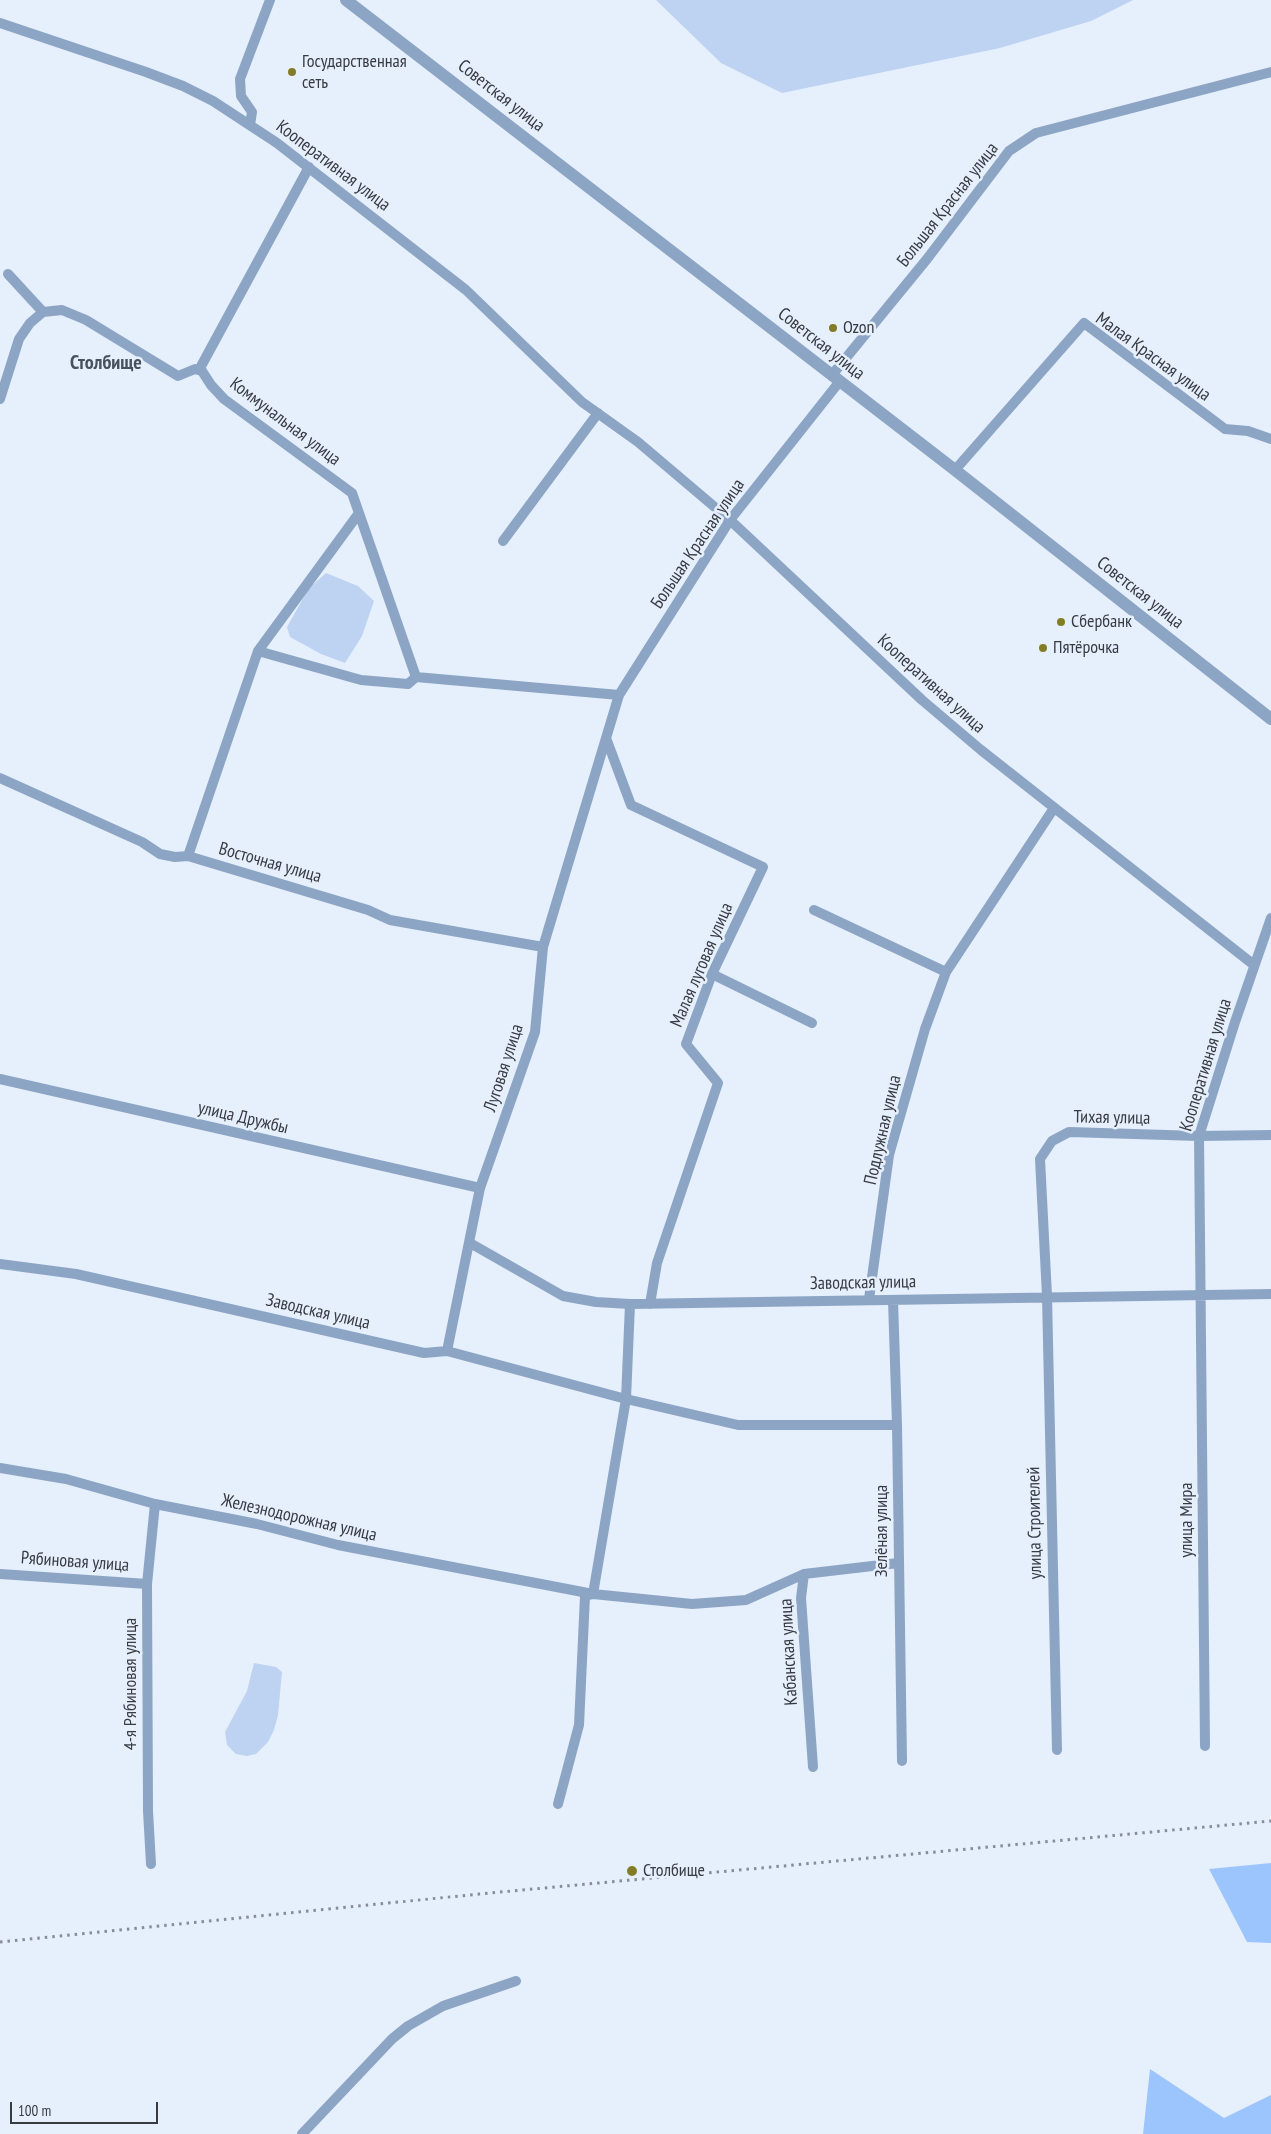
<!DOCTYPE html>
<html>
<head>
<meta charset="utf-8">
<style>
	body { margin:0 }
	#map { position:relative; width:1271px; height:2134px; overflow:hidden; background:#e6effc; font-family:"PT Sans Narrow",sans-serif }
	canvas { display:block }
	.scale { position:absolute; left:10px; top:2102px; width:148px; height:22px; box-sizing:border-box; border:2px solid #373b42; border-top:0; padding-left:6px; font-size:15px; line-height:18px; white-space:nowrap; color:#373b42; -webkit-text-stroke:4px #e6effc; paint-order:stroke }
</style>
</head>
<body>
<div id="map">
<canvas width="1271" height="2134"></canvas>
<div class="scale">100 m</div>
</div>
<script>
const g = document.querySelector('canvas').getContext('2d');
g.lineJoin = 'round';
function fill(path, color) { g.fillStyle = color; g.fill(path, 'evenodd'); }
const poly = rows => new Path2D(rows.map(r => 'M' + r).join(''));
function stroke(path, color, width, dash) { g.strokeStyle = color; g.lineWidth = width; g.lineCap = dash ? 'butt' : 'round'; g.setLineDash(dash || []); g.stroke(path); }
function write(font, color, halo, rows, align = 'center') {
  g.font = font + ' "PT Sans Narrow",sans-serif'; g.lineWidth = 5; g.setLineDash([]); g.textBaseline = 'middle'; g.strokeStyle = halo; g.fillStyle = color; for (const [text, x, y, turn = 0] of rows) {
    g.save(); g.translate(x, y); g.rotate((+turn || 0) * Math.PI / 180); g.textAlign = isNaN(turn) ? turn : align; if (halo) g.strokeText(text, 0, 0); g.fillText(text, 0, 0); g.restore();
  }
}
fill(poly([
	[1271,1863,1271,1943,1247,1942,1209,1869],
	[1150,2069,1224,2118,1271,2095,1271,2134,1143,2134]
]), '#9dc5fd');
fill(poly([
	[656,0,1133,0,1091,21,1000,48,782,93,721,63],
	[326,573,358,586,374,601,362,636,345,663,321,654,290,637,287,627,309,588],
	[254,1663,276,1667,282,1672,278,1715,274,1730,268,1742,256,1754,247,1756,236,1754,227,1745,225,1732,247,1691]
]), '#bed3f1');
stroke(poly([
	[0,23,146,72,183,86,213,101,277,143,466,290,582,402,638,442,730,520,922,700,981,750,1254,965],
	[250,125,252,112,241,96,240,79,270,0],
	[8,274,43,312,62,310,86,320,178,376,195,369,202,371,211,385,224,399,352,493,416,677,619,695],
	[199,370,309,167],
	[832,375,927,259,1009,151,1036,133,1271,72],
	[0,399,19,339,30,323,43,312],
	[955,470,1084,323,1225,429,1248,431,1271,439],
	[503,541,598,413],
	[258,651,361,680,408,684,416,677],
	[606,738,631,805,763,867,712,974,686,1044,718,1083,657,1263,650,1304],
	[0,778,142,842,160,854,175,857,188,856,368,910,390,920,543,947],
	[188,856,258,651,359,513],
	[814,910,946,972],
	[712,974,812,1023],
	[0,1079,480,1188],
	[470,1243,563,1296,596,1302,630,1304,1271,1294],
	[0,1264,76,1274,424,1353,447,1351,626,1399,738,1425,897,1425],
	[869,1299,889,1155,925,1029,946,972,1054,808],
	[893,1300,897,1425,902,1761],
	[447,1351,480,1188,535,1032,543,947,619,695,730,520,840,381],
	[0,1468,66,1479,155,1504,257,1524,338,1545,593,1594,692,1604,746,1600,804,1574,801,1598,813,1767],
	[0,1574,147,1584],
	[804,1574,898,1563],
	[1205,1746,1199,1136,1235,1022,1271,918],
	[1057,1750,1047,1296,1040,1159,1052,1141,1069,1132,1199,1136,1271,1135],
	[558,1804,579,1725,585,1596,593,1594,626,1399,630,1304],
	[151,1864,148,1811,147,1584,155,1504],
	[302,2134,392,2039,408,2026,443,2006,516,1981]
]), '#8da5c5', 10);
stroke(poly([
	[346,0,955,470,1271,719]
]), '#8da5c5', 12);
stroke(poly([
	[0,1942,479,1894,1271,1821]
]), '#878d97', 3, [2.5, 5]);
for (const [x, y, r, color] of [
	[292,72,5,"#827d25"],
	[833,328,5,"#827d25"],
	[1061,622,5,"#827d25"],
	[1043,648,5,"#827d25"],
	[632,1871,6,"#827d25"]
]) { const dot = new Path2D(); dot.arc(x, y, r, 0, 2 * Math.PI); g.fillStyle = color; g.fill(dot); stroke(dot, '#e6effc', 2); }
write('18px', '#373b42', '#e6effc', [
	["Государственная",302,62],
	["сеть",302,83],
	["Ozon",843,328],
	["Сбербанк",1071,622],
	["Пятёрочка",1053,648],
	["Столбище",643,1871]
], 'left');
write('18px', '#373b42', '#e6effc', [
	["Советская улица",501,96,38],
	["Кооперативная улица",333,166,37],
	["Большая Красная улица",948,205,-52],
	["Советская улица",821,344,38],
	["Малая Красная улица",1153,357,36],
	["Коммунальная улица",285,422,37],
	["Большая Красная улица",698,544,-56],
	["Советская улица",1140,593,38],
	["Кооперативная улица",931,684,42],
	["Восточная улица",270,863,16],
	["Малая луговая улица",702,965,-67],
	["Кооперативная улица",1206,1065,-73],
	["Луговая улица",504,1068,-72],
	["улица Дружбы",243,1118,13],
	["Тихая улица",1112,1118,1],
	["Подлужная улица",883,1130,-77],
	["Заводская улица",863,1283,-1],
	["Заводская улица",318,1312,13],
	["Железнодорожная улица",299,1518,13],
	["улица Мира",1187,1520,-90],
	["улица Строителей",1035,1523,-91],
	["Зелёная улица",882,1531,-90],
	["Рябиновая улица",75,1562,4],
	["Кабанская улица",789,1652,-93],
	["4-я Рябиновая улица",131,1684,-90]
]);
write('bold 20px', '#48515f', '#e6effc', [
	["Столбище",106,363]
]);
</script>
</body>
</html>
